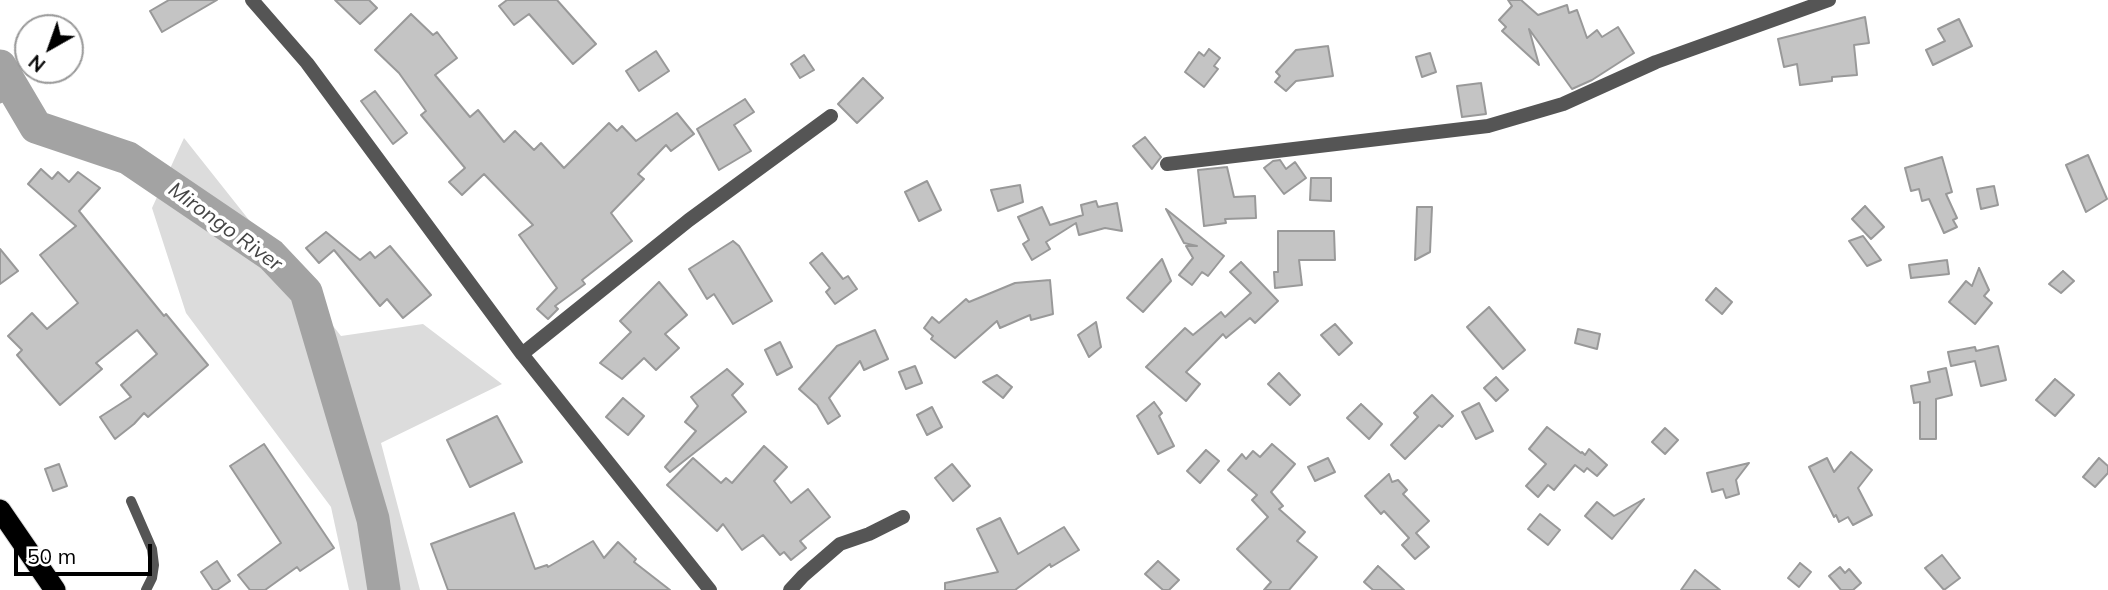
<!DOCTYPE html>
<html>
<head>
<meta charset="utf-8">
<style>
	body { margin:0 }
	#map { position:relative; width:2108px; height:590px; overflow:hidden; background:#fff; font-family:Mulish,sans-serif }
	canvas { display:block }
	.north { position:absolute; left:14px; top:14px; width:70px; height:70px; box-sizing:border-box; background:#fff; border:2px solid #999; border-radius:50%; rotate:220deg; font-size:19px; font-weight:700; line-height:28px; text-align:center; color:#000 }
	.north::after { content:''; display:block; margin:auto; width:24px; height:32px; background:#000; clip-path:polygon(50% 0,100% 100%,50% 72%,0 100%) }
	.scale { position:absolute; left:14px; top:544px; width:138px; height:32px; box-sizing:border-box; border:4px solid #000; border-top:0; padding-left:9px; font-size:21px; line-height:24px; white-space:nowrap; color:#000; -webkit-text-stroke:5px #fff; paint-order:stroke }
</style>
</head>
<body>
<div id="map">
<canvas width="2108" height="590"></canvas>
<div class="north">N</div>
<div class="scale">50 m</div>
</div>
<script>
const g = document.querySelector('canvas').getContext('2d');
g.lineJoin = 'round';
function fill(path, color) { g.fillStyle = color; g.fill(path, 'evenodd'); }
const poly = rows => new Path2D(rows.map(r => 'M' + r).join(''));
function stroke(path, color, width, dash) { g.strokeStyle = color; g.lineWidth = width; g.lineCap = dash ? 'butt' : 'round'; g.setLineDash(dash || []); g.stroke(path); }
function write(font, color, halo, rows, align = 'center') {
  g.font = font + ' Mulish,sans-serif'; g.lineWidth = 7; g.setLineDash([]); g.textBaseline = 'middle'; g.strokeStyle = halo; g.fillStyle = color; for (const [text, x, y, turn = 0] of rows) {
    g.save(); g.translate(x, y); g.rotate((+turn || 0) * Math.PI / 180); g.textAlign = isNaN(turn) ? turn : align; if (halo) g.strokeText(text, 0, 0); g.fillText(text, 0, 0); g.restore();
  }
}
fill(poly([
	[184,138,341,336,423,324,502,384,381,443,420,590,349,590,331,507,186,313,152,208]
]), '#dcdcdc');
stroke(poly([
	[0,101,17,94]
]), '#a3a3a3', 5);
stroke(poly([
	[0,66,36,127,128,158,271,255,306,292,373,519,384,590]
]), '#a3a3a3', 33);
const building = poly([
	[169,0,217,0,162,32,150,11,169,0],
	[335,0,369,0,377,8,360,24,335,0],
	[507,0,557,0,596,44,573,64,529,14,514,25,499,6,507,0],
	[1508,0,1521,0,1538,15,1567,5,1569,13,1577,10,1587,38,1597,30,1602,37,1618,27,1634,53,1592,80,1572,89,1529,29,1539,65,1502,31,1506,27,1499,20,1512,6,1508,0],
	[411,14,433,35,437,32,457,58,435,75,470,117,478,110,504,142,515,131,534,150,541,143,564,168,609,123,617,131,622,126,636,141,677,113,694,134,671,151,666,145,638,174,644,179,611,213,632,241,582,280,585,284,555,306,558,309,548,319,537,309,557,288,519,235,533,225,484,174,462,195,449,182,465,168,421,115,426,111,399,73,375,50,411,14],
	[1865,17,1869,43,1854,45,1857,75,1832,77,1832,81,1800,85,1797,64,1784,67,1778,39,1865,17],
	[1959,19,1972,46,1933,65,1926,50,1945,41,1938,29,1959,19],
	[1328,46,1333,76,1296,81,1286,91,1275,82,1280,76,1276,72,1296,50,1328,46],
	[1209,49,1220,58,1214,66,1218,69,1204,87,1185,72,1199,52,1204,56,1209,49],
	[656,51,669,71,639,91,626,71,656,51],
	[1430,53,1436,72,1422,77,1416,57,1430,53],
	[804,55,814,70,800,78,791,64,804,55],
	[863,78,883,98,857,123,838,104,863,78],
	[1481,83,1486,114,1462,117,1457,86,1481,83],
	[375,91,407,133,393,144,361,101,375,91],
	[745,99,754,112,734,125,751,151,719,170,697,129,745,99],
	[1145,137,1161,157,1152,169,1133,146,1145,137],
	[2088,155,2107,199,2086,212,2066,165,2088,155],
	[1942,157,1952,192,1946,194,1957,218,1953,220,1957,227,1944,233,1929,199,1922,201,1919,189,1911,191,1905,168,1942,157],
	[1280,160,1286,169,1295,162,1306,178,1284,194,1264,168,1273,161,1280,160],
	[1227,167,1234,197,1255,196,1256,218,1225,219,1226,223,1204,226,1198,170,1227,167],
	[41,169,52,179,58,172,69,182,78,172,100,188,79,211,164,316,166,314,208,365,148,417,144,413,134,424,115,439,100,417,131,397,121,385,157,354,137,330,96,363,102,369,60,405,17,355,22,350,8,336,32,313,47,329,78,303,40,255,76,226,28,184,41,169],
	[1311,178,1331,178,1331,201,1310,200,1311,178],
	[927,181,941,210,919,221,905,192,927,181],
	[1020,185,1023,202,998,211,991,190,1020,185],
	[1994,186,1998,205,1981,209,1977,189,1994,186],
	[1096,201,1098,207,1117,203,1122,231,1105,228,1079,235,1076,223,1046,242,1050,249,1032,260,1023,244,1029,240,1018,217,1042,207,1050,225,1083,215,1081,205,1096,201],
	[1865,206,1884,227,1871,239,1852,219,1865,206],
	[1417,207,1432,207,1430,252,1415,260,1417,207],
	[1166,209,1224,256,1208,276,1202,272,1192,285,1179,275,1193,258,1186,246,1197,246,1184,243,1166,209],
	[1278,231,1334,231,1335,260,1299,260,1302,285,1275,288,1274,272,1278,272,1278,231],
	[326,232,360,260,370,252,375,258,390,246,431,295,403,318,387,299,380,306,334,250,319,263,306,248,326,232],
	[1863,236,1881,260,1867,266,1849,241,1863,236],
	[733,241,739,246,772,301,733,324,714,294,707,299,689,269,733,241],
	[0,249,18,271,0,284,0,249],
	[822,253,843,279,848,276,857,289,835,304,826,292,830,288,810,263,822,253],
	[1162,259,1171,281,1143,312,1127,298,1162,259],
	[1947,260,1949,274,1911,278,1909,265,1947,260],
	[1241,262,1278,301,1255,323,1250,318,1226,338,1223,334,1186,372,1200,384,1186,401,1146,367,1185,328,1193,335,1221,312,1225,317,1251,293,1230,272,1241,262],
	[1979,268,1989,290,1984,296,1992,303,1975,324,1949,302,1966,281,1972,286,1979,268],
	[2063,271,2074,281,2061,293,2049,284,2063,271],
	[1050,280,1053,314,1031,320,1030,315,1000,328,997,321,955,358,931,339,933,336,924,328,932,317,939,323,966,299,969,302,1015,283,1050,280],
	[659,282,687,315,665,334,679,348,656,370,644,358,622,379,600,363,631,332,620,321,659,282],
	[1716,288,1732,302,1722,314,1706,300,1716,288],
	[1489,307,1525,350,1503,369,1467,327,1489,307],
	[1096,322,1101,347,1089,357,1078,335,1096,322],
	[1335,324,1352,343,1339,355,1321,335,1335,324],
	[1578,329,1600,334,1597,349,1575,343,1578,329],
	[875,330,888,359,864,370,860,361,829,398,840,416,828,424,817,405,799,389,837,346,875,330],
	[780,342,792,367,777,375,765,350,780,342],
	[1998,346,2006,380,1981,386,1975,361,1951,366,1948,352,1975,347,1976,351,1998,346],
	[915,366,922,383,906,389,899,372,915,366],
	[1946,368,1952,395,1936,399,1936,439,1920,439,1920,402,1914,403,1911,386,1930,382,1928,372,1946,368],
	[727,369,743,384,732,395,746,412,670,472,665,467,696,431,685,422,698,406,691,397,727,369],
	[1279,373,1300,395,1290,405,1268,384,1279,373],
	[997,375,1012,387,1003,398,983,382,997,375],
	[1496,377,1508,390,1496,401,1484,388,1496,377],
	[2055,379,2074,395,2055,416,2036,400,2055,379],
	[1432,395,1453,416,1442,427,1439,425,1405,459,1391,445,1418,417,1414,413,1432,395],
	[623,398,644,416,628,435,606,417,623,398],
	[1154,402,1162,413,1159,416,1174,446,1158,454,1137,416,1154,402],
	[1479,403,1493,431,1476,439,1462,412,1479,403],
	[1361,404,1382,424,1369,439,1347,418,1361,404],
	[932,407,942,427,927,435,917,415,932,407],
	[497,416,522,462,470,487,447,440,497,416],
	[1547,427,1581,453,1582,452,1585,455,1589,449,1607,465,1597,476,1587,468,1584,472,1575,465,1554,490,1548,485,1538,497,1526,486,1546,464,1529,449,1547,427],
	[1665,428,1678,440,1665,454,1652,442,1665,428],
	[264,444,334,548,300,571,297,567,265,590,250,590,238,575,281,543,230,466,264,444],
	[1272,444,1295,464,1271,492,1283,506,1279,509,1305,532,1297,541,1317,557,1289,590,1264,590,1271,582,1237,549,1268,517,1252,500,1257,495,1228,470,1242,454,1246,459,1253,451,1260,457,1272,444],
	[764,446,787,467,774,481,791,503,808,489,830,517,800,541,806,548,791,560,784,552,780,555,763,535,742,550,723,524,717,531,667,485,693,458,721,483,726,478,732,483,764,446],
	[1206,450,1219,461,1200,483,1187,471,1206,450],
	[1851,452,1872,470,1858,488,1872,515,1853,525,1848,517,1839,522,1836,515,1834,517,1809,467,1827,458,1834,472,1851,452],
	[1328,458,1335,472,1315,481,1308,467,1328,458],
	[2099,458,2108,466,2108,473,2095,487,2083,477,2099,458],
	[1749,463,1736,480,1739,494,1726,498,1723,489,1712,492,1707,473,1749,463],
	[59,464,67,486,53,491,45,469,59,464],
	[952,464,970,486,953,501,935,478,952,464],
	[1389,474,1392,482,1398,480,1407,490,1403,494,1429,521,1416,533,1429,547,1415,559,1402,545,1409,538,1384,511,1381,514,1365,496,1389,474],
	[1644,499,1612,539,1585,516,1597,502,1614,516,1644,499],
	[514,513,535,569,547,565,548,567,593,541,604,558,618,542,636,559,634,562,670,590,448,590,431,544,514,513],
	[1540,514,1560,530,1548,545,1528,529,1540,514],
	[1000,518,1018,554,1064,527,1079,550,1051,567,1050,564,1015,590,945,590,945,583,998,572,977,529,1000,518],
	[1942,555,1960,578,1944,590,1925,568,1942,555],
	[217,561,230,581,217,590,213,590,201,572,217,561],
	[1158,561,1179,580,1169,590,1163,590,1145,574,1158,561],
	[1800,563,1811,572,1799,587,1788,578,1800,563],
	[1378,566,1404,590,1373,590,1364,582,1378,566],
	[1840,567,1845,573,1849,569,1861,583,1853,590,1841,590,1829,576,1840,567],
	[1695,570,1720,590,1681,590,1695,570]
]);
fill(building, '#c4c4c4');
stroke(building, '#999', 2);
const highway = poly([
	[0,510,55,590]
]);
stroke(highway, '#dbdbdb', 23);
stroke(poly([
	[131,501,152,549,154,565,152,578,146,590]
]), '#555', 10);
stroke(poly([
	[252,0,307,63,522,354,710,590],
	[1167,164,1488,126,1563,104,1656,62,1829,0],
	[522,354,689,220,831,116],
	[790,590,803,576,840,544,869,534,903,517]
]), '#555', 14);
stroke(highway, '#000', 21);
write('italic 21px', '#444', '#fff', [
	["Mirongo River",225,227,36]
]);
</script>
</body>
</html>
